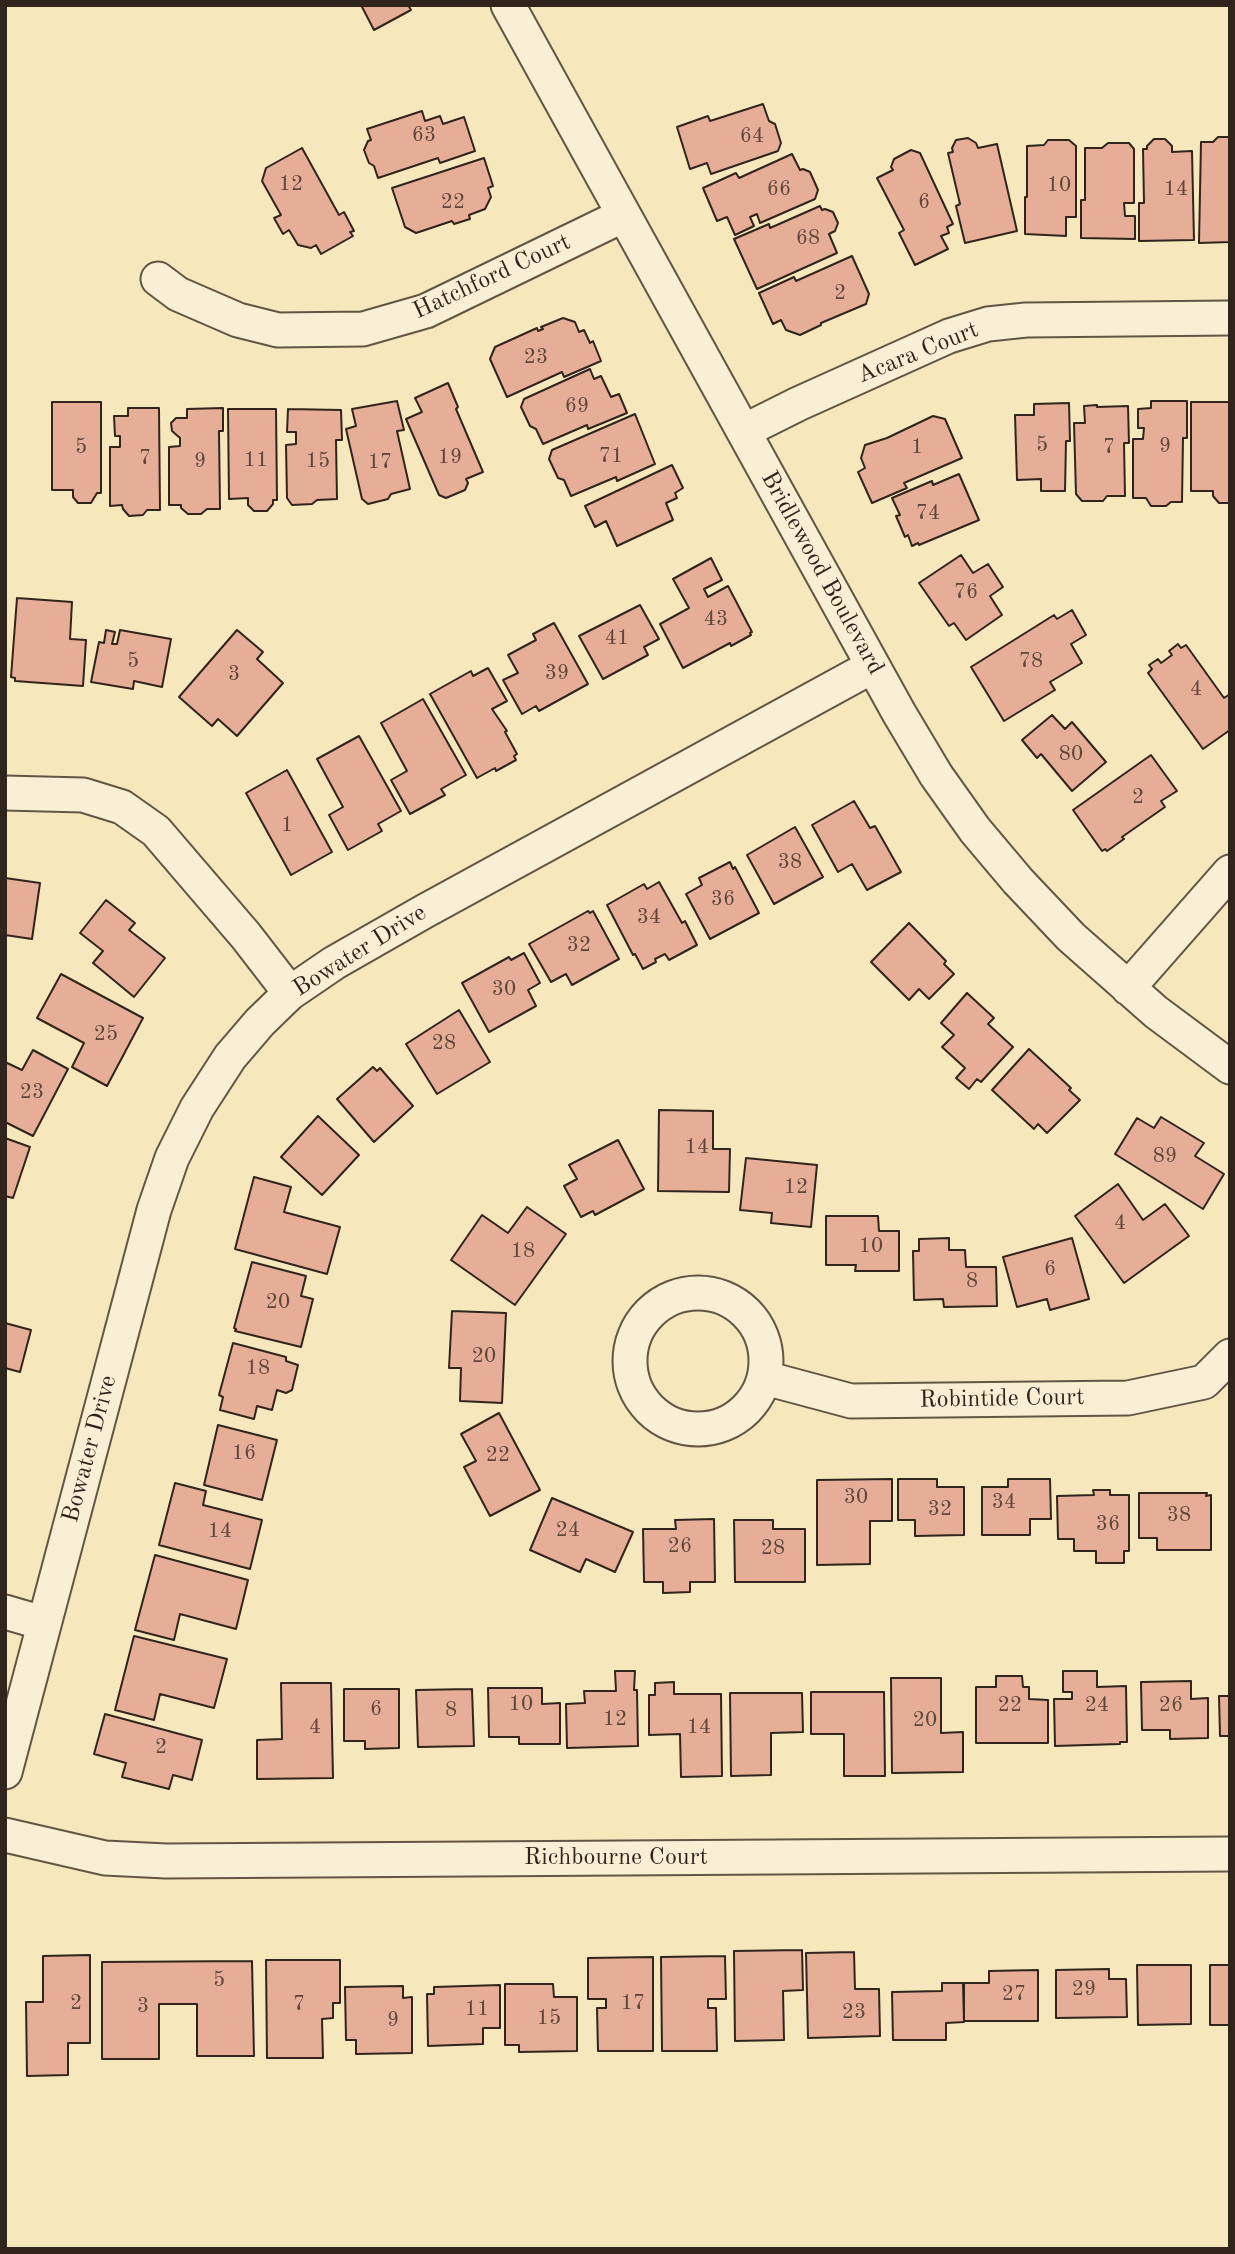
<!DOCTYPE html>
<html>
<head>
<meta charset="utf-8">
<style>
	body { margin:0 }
	#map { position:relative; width:1235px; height:2254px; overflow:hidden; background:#f6e7bd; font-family:"Old Standard TT",serif }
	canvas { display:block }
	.frame { position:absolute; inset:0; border:7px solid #30241c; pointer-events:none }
</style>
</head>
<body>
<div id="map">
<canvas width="1235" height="2254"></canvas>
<div class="frame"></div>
</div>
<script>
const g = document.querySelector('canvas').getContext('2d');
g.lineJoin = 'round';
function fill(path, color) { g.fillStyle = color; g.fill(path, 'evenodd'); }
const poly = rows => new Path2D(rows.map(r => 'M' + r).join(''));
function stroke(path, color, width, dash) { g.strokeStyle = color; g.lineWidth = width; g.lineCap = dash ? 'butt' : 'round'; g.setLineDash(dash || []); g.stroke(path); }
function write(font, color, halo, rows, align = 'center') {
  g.font = font + ' "Old Standard TT",serif'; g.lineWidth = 5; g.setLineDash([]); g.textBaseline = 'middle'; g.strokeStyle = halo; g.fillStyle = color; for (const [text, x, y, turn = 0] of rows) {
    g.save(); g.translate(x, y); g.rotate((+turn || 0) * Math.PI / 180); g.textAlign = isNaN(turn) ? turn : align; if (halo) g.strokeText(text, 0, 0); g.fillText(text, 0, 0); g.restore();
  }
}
const building = poly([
	[361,5,408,5,411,10,374,30,361,5],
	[763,104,769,121,775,124,781,143,778,151,711,174,707,163,690,169,677,127,708,116,710,121,763,104],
	[422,111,425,121,440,116,443,124,464,117,475,151,440,163,438,158,378,178,374,166,369,163,364,150,368,141,371,140,367,129,422,111],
	[1218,137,1230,137,1230,242,1199,243,1201,142,1213,142,1218,137],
	[968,138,976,143,978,148,997,144,1017,231,965,243,956,206,960,204,948,153,953,152,952,148,956,140,968,138],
	[1154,139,1165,139,1172,146,1172,152,1192,151,1194,240,1139,241,1139,203,1144,203,1143,149,1147,149,1147,146,1154,139],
	[1048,140,1069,140,1076,146,1076,217,1066,217,1066,236,1025,234,1025,197,1027,197,1027,146,1044,145,1048,140],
	[1108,143,1129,143,1134,149,1134,203,1124,203,1125,216,1135,216,1135,239,1081,238,1081,200,1085,200,1085,148,1102,148,1108,143],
	[302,148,339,215,344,212,354,231,350,232,353,236,321,254,316,245,311,248,298,245,289,230,283,234,274,218,281,215,262,181,266,168,302,148],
	[911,150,920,153,953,224,947,227,949,233,941,236,948,249,915,265,899,233,904,230,877,178,893,170,891,167,894,159,911,150],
	[792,154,800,170,803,169,810,172,818,190,815,199,760,223,757,214,750,217,754,226,735,235,727,217,717,221,703,188,736,173,739,178,792,154],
	[484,158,493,186,488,188,491,197,485,209,469,215,470,219,454,224,452,221,416,233,405,227,392,188,484,158],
	[820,206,822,210,825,209,833,212,838,223,835,231,829,234,837,253,757,289,734,239,769,224,770,228,820,206],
	[852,256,869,294,866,304,821,323,821,325,800,335,786,330,781,320,773,324,759,293,794,277,796,281,852,256],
	[563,318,575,322,579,332,584,330,590,343,593,341,601,361,564,377,562,372,507,397,490,359,495,347,537,328,538,331,543,329,541,327,563,318],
	[590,369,594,379,601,376,611,397,619,394,627,413,588,429,587,425,543,444,536,429,530,426,521,407,524,399,590,369],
	[448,383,458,407,456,409,483,472,466,479,468,483,465,490,446,498,439,495,406,419,422,412,415,398,448,383],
	[397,401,404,430,397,431,410,489,391,494,388,499,368,504,362,499,346,429,356,426,352,409,397,401],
	[1151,401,1187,401,1187,438,1183,438,1182,502,1171,502,1166,506,1151,506,1146,498,1133,498,1133,439,1143,439,1144,428,1138,428,1138,409,1151,408,1151,401],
	[52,402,101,402,101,493,97,493,91,503,78,503,73,497,73,490,52,490,52,402],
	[1191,402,1230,402,1230,503,1219,503,1213,496,1213,491,1191,491,1191,402],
	[1069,403,1070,441,1066,441,1065,491,1041,491,1041,479,1017,480,1015,415,1034,415,1034,404,1069,403],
	[1097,405,1097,407,1128,406,1129,443,1124,443,1125,496,1107,496,1103,501,1082,501,1076,494,1074,423,1085,423,1084,406,1097,405],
	[128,408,159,408,160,510,147,510,143,515,129,516,123,509,122,505,110,506,110,447,120,447,120,436,115,436,114,416,128,416,128,408],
	[223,408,223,431,219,431,220,509,207,509,201,514,188,514,181,508,181,505,169,505,169,447,180,446,180,438,172,431,171,423,176,418,187,418,187,409,223,408],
	[228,409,276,409,277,500,273,500,273,504,267,511,254,511,248,505,248,498,229,499,228,409],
	[288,409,341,410,342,440,336,440,337,499,317,500,312,504,292,505,287,498,286,445,296,444,296,432,287,432,288,409],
	[635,414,655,464,617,481,616,477,571,496,564,480,558,478,549,459,552,450,635,414],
	[933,416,945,419,962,458,904,483,907,488,872,503,858,472,865,468,861,458,865,445,887,438,933,416],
	[672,465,683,488,675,493,677,498,666,503,673,520,617,546,606,521,595,527,585,506,672,465],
	[959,474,979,520,919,545,918,543,912,546,908,535,905,537,896,516,900,515,892,498,932,481,933,485,959,474],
	[961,555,973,573,988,564,1003,587,990,596,1002,615,966,640,954,623,949,626,919,583,961,555],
	[711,558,722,580,704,589,708,597,728,586,752,632,750,633,751,635,731,646,730,643,683,668,660,624,689,608,673,579,711,558],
	[17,598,72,602,70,639,86,640,83,686,15,681,15,678,11,677,17,598],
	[640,605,659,639,644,647,648,655,603,679,579,636,640,605],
	[1072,610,1086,635,1071,644,1082,663,1050,682,1055,690,1004,721,971,667,1054,615,1057,619,1072,610],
	[554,623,588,684,539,711,536,706,522,714,503,680,518,673,508,655,536,640,533,634,554,623],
	[106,630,115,632,112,644,117,644,120,630,171,639,162,687,134,681,133,689,91,682,99,642,104,643,106,630],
	[237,630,263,652,257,659,283,683,237,736,218,719,212,726,179,697,237,630],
	[1178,644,1181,648,1186,645,1224,698,1230,694,1230,730,1203,749,1148,673,1152,669,1149,665,1158,659,1161,663,1172,655,1169,651,1178,644],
	[488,668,507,701,492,709,507,731,505,732,517,754,514,756,516,760,496,771,495,768,477,778,430,694,471,671,473,676,488,668],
	[423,699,466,775,441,789,445,795,410,814,391,780,407,771,381,723,423,699],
	[1052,715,1065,729,1072,722,1106,762,1072,791,1041,754,1037,758,1022,740,1052,715],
	[359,736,401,811,378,824,382,831,348,850,329,815,343,807,317,759,359,736],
	[1151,755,1177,791,1161,801,1165,807,1122,837,1124,839,1107,851,1105,849,1102,851,1073,810,1151,755],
	[287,770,332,852,291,875,246,793,287,770],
	[854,801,870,828,875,826,901,872,867,890,852,864,838,872,812,825,854,801],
	[795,827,823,877,774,904,747,855,795,827],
	[730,862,733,869,735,867,759,913,710,939,686,894,702,885,699,878,730,862],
	[5,878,40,883,32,939,5,935,5,878],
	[659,882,682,923,685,921,697,945,669,960,665,954,655,959,656,962,643,969,635,954,633,955,607,905,644,884,647,889,659,882],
	[106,900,135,923,129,930,165,958,134,997,93,963,103,951,80,933,106,900],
	[588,911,590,913,593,911,619,959,572,985,566,974,551,982,529,944,588,911],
	[909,923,946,961,944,964,954,974,929,999,919,989,909,1000,871,962,909,923],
	[524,953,540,983,528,990,536,1006,489,1032,462,983,509,957,511,960,524,953],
	[61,974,143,1018,107,1086,72,1067,84,1043,37,1018,61,974],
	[967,993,994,1018,988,1024,1013,1047,981,1082,977,1079,969,1089,956,1078,965,1068,942,1047,954,1035,941,1023,967,993],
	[459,1010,490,1062,437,1094,406,1044,459,1010],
	[1029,1049,1071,1088,1069,1090,1080,1100,1047,1133,1038,1124,1034,1129,992,1090,1029,1049],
	[33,1050,68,1069,33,1136,5,1122,5,1062,22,1070,33,1050],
	[373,1067,377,1071,380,1068,413,1106,374,1142,337,1099,373,1067],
	[659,1110,713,1111,713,1149,730,1149,729,1192,658,1191,659,1110],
	[318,1116,359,1155,322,1195,281,1157,318,1116],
	[1161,1117,1204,1143,1195,1156,1224,1174,1203,1209,1115,1154,1137,1118,1154,1128,1161,1117],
	[5,1138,30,1147,13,1198,5,1196,5,1138],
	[618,1140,644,1189,595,1215,593,1211,581,1217,564,1186,577,1179,569,1165,618,1140],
	[746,1158,817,1165,811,1227,771,1223,772,1213,740,1210,746,1158],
	[254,1177,291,1187,284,1212,340,1227,327,1274,235,1249,254,1177],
	[1118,1184,1143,1220,1165,1204,1189,1236,1124,1283,1075,1216,1118,1184],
	[527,1207,566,1234,515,1305,451,1260,482,1215,508,1233,527,1207],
	[826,1216,878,1216,879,1231,899,1231,899,1271,855,1271,856,1265,826,1265,826,1216],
	[949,1238,949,1250,965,1250,966,1267,996,1267,997,1306,944,1307,943,1299,914,1300,913,1251,919,1251,919,1239,949,1238],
	[1072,1238,1089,1299,1050,1310,1047,1299,1017,1307,1003,1257,1072,1238],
	[252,1262,306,1276,301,1296,313,1299,301,1347,235,1331,236,1329,234,1328,252,1262],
	[452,1311,506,1313,502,1403,460,1401,461,1368,449,1368,452,1311],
	[5,1323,31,1330,20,1372,5,1368,5,1323],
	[233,1343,286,1357,286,1361,298,1365,292,1390,286,1393,277,1390,272,1410,257,1406,254,1419,220,1410,223,1397,219,1395,233,1343],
	[499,1413,540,1490,490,1516,464,1467,476,1461,461,1434,499,1413],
	[218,1425,277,1440,262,1500,204,1485,218,1425],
	[892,1479,892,1521,870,1521,870,1564,817,1565,817,1480,892,1479],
	[898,1479,937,1479,937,1487,964,1487,964,1535,915,1536,915,1520,898,1520,898,1479],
	[1008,1479,1050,1479,1051,1519,1030,1519,1030,1535,982,1535,982,1487,1008,1487,1008,1479],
	[175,1483,206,1491,203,1505,262,1520,250,1569,159,1545,175,1483],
	[1093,1490,1110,1490,1110,1495,1129,1495,1129,1551,1124,1551,1124,1563,1096,1563,1096,1551,1074,1551,1074,1539,1058,1539,1057,1496,1094,1495,1093,1490],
	[1139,1493,1207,1493,1206,1496,1211,1495,1211,1550,1157,1550,1157,1538,1139,1538,1139,1493],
	[552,1498,633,1532,615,1572,586,1559,580,1572,530,1550,552,1498],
	[714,1519,715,1582,690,1582,690,1592,663,1593,663,1582,644,1582,643,1529,676,1529,675,1520,714,1519],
	[734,1520,773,1520,773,1529,805,1529,805,1582,735,1582,734,1520],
	[155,1555,248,1580,236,1629,180,1614,174,1640,135,1630,155,1555],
	[134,1636,227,1659,214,1708,160,1694,154,1720,115,1710,134,1636],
	[615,1671,635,1671,634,1690,637,1690,638,1746,567,1748,566,1704,585,1703,584,1691,616,1691,615,1671],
	[1063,1671,1097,1671,1097,1687,1126,1686,1127,1742,1120,1742,1120,1744,1055,1746,1054,1699,1072,1699,1072,1692,1063,1692,1063,1671],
	[996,1676,1022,1676,1023,1687,1029,1687,1029,1699,1048,1700,1048,1743,976,1743,976,1687,996,1687,996,1676],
	[891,1678,941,1678,941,1733,963,1732,963,1772,892,1773,891,1678],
	[1191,1681,1191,1699,1208,1698,1208,1738,1170,1739,1170,1730,1142,1730,1141,1682,1191,1681],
	[674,1682,674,1694,721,1694,722,1776,681,1777,680,1734,649,1735,649,1695,655,1695,655,1683,674,1682],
	[281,1683,331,1683,333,1778,257,1779,257,1740,282,1739,281,1683],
	[488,1688,542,1688,542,1704,560,1703,560,1744,519,1744,519,1737,489,1737,488,1688],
	[344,1689,399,1689,399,1748,365,1749,365,1741,344,1741,344,1689],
	[472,1689,474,1746,418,1747,416,1690,472,1689],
	[811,1692,884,1692,885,1776,844,1776,844,1734,811,1734,811,1692],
	[730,1693,802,1693,803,1732,771,1733,771,1775,731,1776,730,1693],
	[1219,1696,1230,1696,1230,1736,1220,1736,1219,1696],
	[105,1714,202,1740,192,1780,173,1775,169,1789,122,1777,126,1763,94,1754,105,1714],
	[802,1950,803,1990,783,1991,784,2040,735,2041,734,1951,802,1950],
	[854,1952,855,1989,879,1989,880,2036,808,2038,806,1953,854,1952],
	[90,1955,90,2043,68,2043,68,2075,27,2076,26,2002,43,2002,43,1956,90,1955],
	[725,1956,726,1999,708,1999,708,2008,716,2008,717,2051,662,2051,661,1957,725,1956],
	[653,1957,653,2051,598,2051,597,2008,606,2008,606,1999,588,1999,588,1958,653,1957],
	[266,1960,340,1960,340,2003,333,2003,333,2018,322,2019,323,2058,267,2058,266,1960],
	[252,1961,254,2056,197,2056,197,2004,159,2004,159,2059,102,2059,102,1962,252,1961],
	[1137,1965,1191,1965,1191,2024,1138,2025,1137,1965],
	[1210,1965,1230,1965,1230,2025,1210,2025,1210,1965],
	[1109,1969,1109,1979,1126,1979,1127,2017,1056,2018,1056,1970,1109,1969],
	[1038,1970,1038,2021,964,2021,964,1983,989,1983,989,1971,1038,1970],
	[942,1983,963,1983,964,2022,946,2023,946,2040,893,2040,892,1992,942,1991,942,1983],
	[505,1984,553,1984,554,1997,577,1997,577,2051,519,2052,519,2045,505,2045,505,1984],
	[500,1985,500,2028,483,2028,483,2044,428,2046,427,1994,434,1994,434,1987,500,1985],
	[403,1986,403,1998,412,1997,412,2053,356,2054,356,2040,346,2040,345,1987,403,1986]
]);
fill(building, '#e7ae97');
stroke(building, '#30241c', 2);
const street = poly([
	[508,5,899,713,936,775,975,830,1018,881,1071,937,1156,1012,1230,1067],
	[158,279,178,294,238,320,278,330,363,329,426,311,624,215],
	[744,431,798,404,949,336,988,324,1026,320,1230,318],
	[5,793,83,795,122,807,156,831,246,936,290,993],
	[1128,988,1230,872],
	'630 1361a68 68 0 1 1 136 0a68 68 0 1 1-136 0Z',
	[765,1378,851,1401,1128,1398,1204,1382,1230,1356],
	[5,1612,43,1623],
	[5,1772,154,1210,172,1158,197,1108,230,1057,260,1022,290,993,334,963,425,911,873,666],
	[5,1835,105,1858,166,1861,1230,1854]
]);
stroke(street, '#625544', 37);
stroke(street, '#f9efd4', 33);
write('21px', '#5e463b', null, [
	["63",424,135],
	["64",752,136],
	["12",291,184],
	["10",1059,185],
	["66",779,189],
	["14",1176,189],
	["22",453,202],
	["6",924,202],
	["68",808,238],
	["2",840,293],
	["23",536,357],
	["69",577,406],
	["5",1042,445],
	["9",1165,446],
	["5",81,447],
	["1",917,447],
	["7",1109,447],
	["71",611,456],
	["19",450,457],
	["7",145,458],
	["11",256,460],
	["9",200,461],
	["15",318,461],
	["17",380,462],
	["74",928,513],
	["76",966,592],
	["43",716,619],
	["41",617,638],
	["5",133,661],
	["78",1031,661],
	["39",557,673],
	["3",234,674],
	["4",1196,689],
	["80",1071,754],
	["2",1138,797],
	["1",287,825],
	["38",790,862],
	["36",723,899],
	["34",649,917],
	["32",579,945],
	["30",504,989],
	["25",106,1034],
	["28",444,1043],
	["23",32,1092],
	["14",697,1147],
	["89",1165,1156],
	["12",796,1187],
	["4",1120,1223],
	["10",871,1246],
	["18",523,1251],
	["6",1050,1269],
	["8",972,1281],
	["20",278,1302],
	["20",484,1356],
	["18",258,1368],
	["16",244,1453],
	["22",498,1455],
	["30",856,1497],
	["34",1004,1502],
	["32",940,1509],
	["38",1179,1515],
	["36",1108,1524],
	["24",568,1530],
	["14",220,1531],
	["26",680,1546],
	["28",773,1548],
	["10",521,1704],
	["22",1010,1705],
	["24",1097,1705],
	["26",1171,1705],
	["6",376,1709],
	["8",451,1710],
	["12",615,1719],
	["20",925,1720],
	["4",315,1727],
	["14",699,1727],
	["2",161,1747],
	["5",219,1980],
	["29",1084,1989],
	["27",1014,1994],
	["2",76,2003],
	["17",633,2003],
	["7",299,2004],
	["3",143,2006],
	["11",477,2009],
	["23",854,2012],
	["15",549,2018],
	["9",393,2020]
]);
write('24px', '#30241c', '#f9efd4', [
	["Hatchford Court",492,277,-25],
	["Acara Court",918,353,-22],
	["Bridlewood Boulevard",822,573,61],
	["Bowater Drive",360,951,-32],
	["Robintide Court",1002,1399,-1],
	["Bowater Drive",90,1449,-75],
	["Richbourne Court",616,1858]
]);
</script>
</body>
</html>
